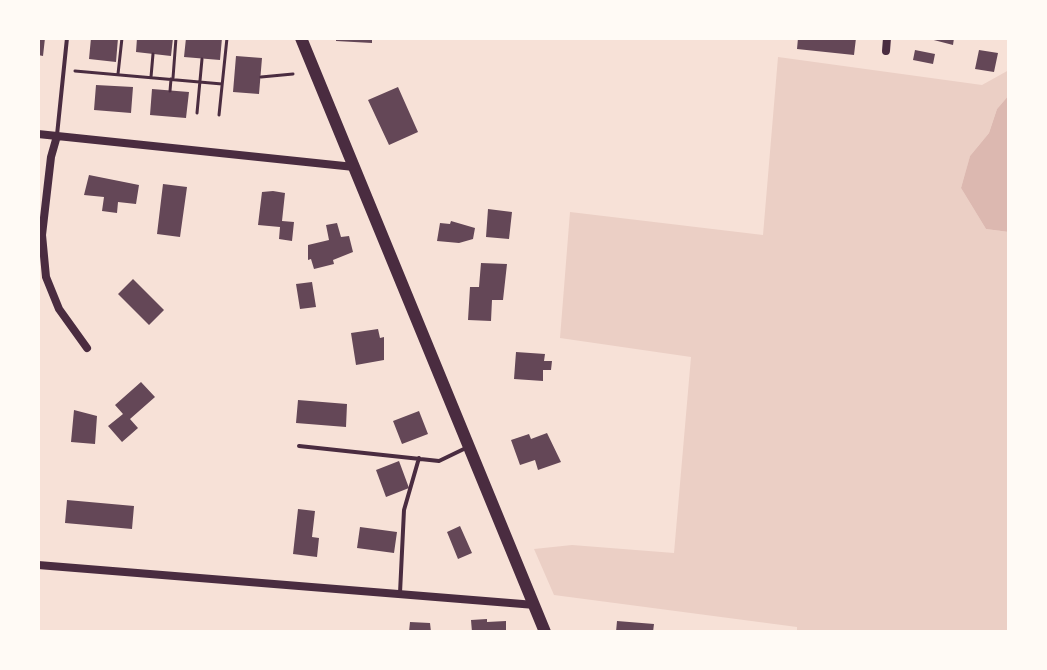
<!DOCTYPE html>
<html>
<head>
<meta charset="utf-8">
<style>
	body { margin:0 }
	#map { position:relative; width:1047px; height:670px; overflow:hidden; background:#f7e1d7; font-family:"Exo 2",sans-serif }
	canvas { display:block }
	.frame { position:absolute; inset:0; border:40px solid #fffaf5; pointer-events:none }
</style>
</head>
<body>
<div id="map">
<canvas width="1047" height="670"></canvas>
<div class="frame"></div>
</div>
<script>
const g = document.querySelector('canvas').getContext('2d');
g.lineJoin = 'round';
function fill(path, color) { g.fillStyle = color; g.fill(path, 'evenodd'); }
const poly = rows => new Path2D(rows.map(r => 'M' + r).join(''));
function stroke(path, color, width, dash) { g.strokeStyle = color; g.lineWidth = width; g.lineCap = dash ? 'butt' : 'round'; g.setLineDash(dash || []); g.stroke(path); }
fill(poly([
	[778,57,982,85,1009,70,1009,95,997,109,989,133,970,156,961,188,986,229,1009,232,1009,632,797,632,797,627,554,595,534,549,572,545,674,553,691,357,560,338,570,212,763,235]
]), '#ebcfc5');
fill(poly([
	[1009,95,1009,232,986,229,961,188,970,156,989,133,997,109]
]), '#dcb8b0');
fill(poly([
	[38,38,45,38,43,56,38,55],
	[91,38,118,38,116,62,89,59],
	[137,38,173,38,171,56,136,52],
	[186,38,222,38,220,60,184,57],
	[336,38,372,38,372,43,336,41],
	[798,38,856,38,854,55,797,49],
	[926,38,954,38,953,45],
	[915,50,935,54,933,64,913,60],
	[979,50,998,53,994,72,975,69],
	[236,56,262,58,259,94,233,92],
	[96,85,133,87,131,113,94,110],
	[398,87,418,132,389,145,368,100],
	[152,89,189,92,186,118,150,115],
	[89,175,139,185,136,204,118,202,117,213,102,211,104,197,84,195],
	[163,184,187,187,180,237,157,234],
	[273,191,285,193,282,221,294,222,292,241,279,239,280,227,258,225,262,192],
	[488,209,512,212,509,239,486,237],
	[451,221,475,228,473,239,459,243,437,241,440,223,450,224],
	[337,223,341,237,349,236,353,252,333,260,334,264,314,269,311,259,308,260,308,245,329,240,326,225],
	[481,263,507,264,503,300,492,300,491,321,468,320,470,287,479,287],
	[133,279,164,310,149,325,118,294],
	[312,282,316,307,300,309,296,284],
	[378,329,380,338,384,337,384,360,356,365,351,333],
	[516,352,545,354,544,361,552,361,551,370,543,370,543,381,514,379],
	[141,382,155,397,130,419,138,428,122,442,108,426,123,414,115,405],
	[298,400,347,404,346,427,296,423],
	[74,410,97,416,95,444,71,442],
	[419,411,428,434,402,444,393,421],
	[547,433,561,462,538,470,535,460,520,465,511,440,529,434,531,439],
	[399,461,409,488,386,497,376,470],
	[67,500,134,506,132,529,65,523],
	[298,509,315,511,312,537,319,538,317,557,293,554],
	[460,526,472,553,458,559,447,532],
	[360,527,397,532,394,553,357,548],
	[487,619,487,622,506,621,506,632,472,632,471,620],
	[617,621,654,624,653,632,616,632],
	[410,622,430,623,431,632,409,632]
]), '#644757');
stroke(poly([
	[75,71,222,84],
	[118,74,122,38],
	[151,77,153,54],
	[261,77,293,74],
	[173,78,176,38],
	[170,91,171,79],
	[197,113,202,59],
	[219,115,227,38]
]), '#4a2c40', 3);
stroke(poly([
	[57,135,67,38],
	[299,446,439,461,468,447],
	[400,593,404,510,419,458]
]), '#4a2c40', 4);
stroke(poly([
	[886,51,887,38],
	[38,134,354,167],
	[57,136,51,157,42,235,46,277,59,309,87,348],
	[38,565,535,605]
]), '#4a2c40', 8);
stroke(poly([
	[301,38,545,632]
]), '#4a2c40', 12);
</script>
</body>
</html>
